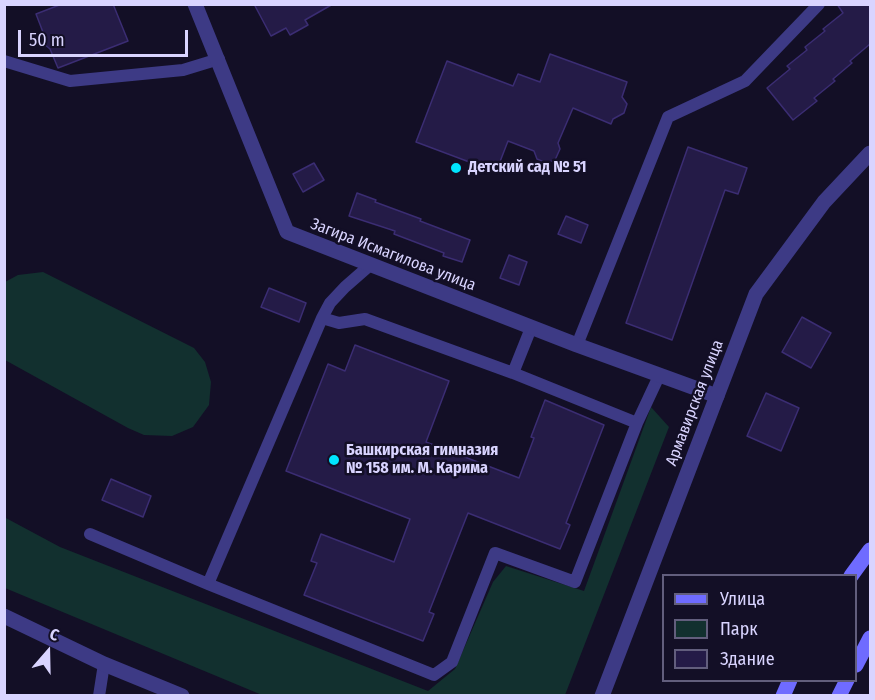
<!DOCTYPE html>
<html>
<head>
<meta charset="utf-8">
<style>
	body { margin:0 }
	#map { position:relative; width:875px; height:700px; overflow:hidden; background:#130f26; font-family:"Fira Sans Condensed",sans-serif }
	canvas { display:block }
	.frame { position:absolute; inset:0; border:6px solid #d9d4ff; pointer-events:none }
	.legend { position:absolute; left:662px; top:574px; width:195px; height:108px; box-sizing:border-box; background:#130f26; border:2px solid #625e7d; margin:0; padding:8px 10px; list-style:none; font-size:18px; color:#d9d4ff }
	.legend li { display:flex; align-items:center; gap:12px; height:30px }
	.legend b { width:30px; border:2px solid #625e7d }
	.north { position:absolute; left:18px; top:622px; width:60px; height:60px; -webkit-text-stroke:4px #130f26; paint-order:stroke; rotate:20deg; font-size:16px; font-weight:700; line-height:24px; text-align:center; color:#d9d4ff }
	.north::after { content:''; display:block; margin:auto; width:21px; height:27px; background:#d9d4ff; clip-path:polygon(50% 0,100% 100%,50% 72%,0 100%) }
	.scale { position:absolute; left:18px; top:30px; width:170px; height:27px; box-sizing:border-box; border:3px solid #d9d4ff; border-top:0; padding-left:8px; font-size:18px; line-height:21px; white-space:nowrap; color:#d9d4ff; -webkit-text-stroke:4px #130f26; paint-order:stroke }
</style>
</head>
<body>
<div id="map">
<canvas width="875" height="700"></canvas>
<div class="frame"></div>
<ul class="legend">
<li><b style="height:8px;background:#6f6bff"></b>Улица</li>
<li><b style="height:16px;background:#12302f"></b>Парк</li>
<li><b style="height:16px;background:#241b47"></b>Здание</li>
</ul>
<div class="north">С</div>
<div class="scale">50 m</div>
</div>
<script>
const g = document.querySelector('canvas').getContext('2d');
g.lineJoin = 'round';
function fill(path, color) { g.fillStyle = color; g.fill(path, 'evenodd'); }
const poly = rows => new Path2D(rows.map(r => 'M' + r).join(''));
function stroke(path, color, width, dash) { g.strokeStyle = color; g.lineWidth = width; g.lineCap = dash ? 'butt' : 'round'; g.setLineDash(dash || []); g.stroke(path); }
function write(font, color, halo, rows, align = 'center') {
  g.font = font + ' "Fira Sans Condensed",sans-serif'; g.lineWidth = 5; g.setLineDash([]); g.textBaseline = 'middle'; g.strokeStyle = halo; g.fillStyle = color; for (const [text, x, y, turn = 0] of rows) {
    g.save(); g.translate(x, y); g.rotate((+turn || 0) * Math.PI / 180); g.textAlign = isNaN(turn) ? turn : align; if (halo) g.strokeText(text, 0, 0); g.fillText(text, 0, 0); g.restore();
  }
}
fill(poly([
	[43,272,194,348,205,362,211,382,209,405,193,427,172,436,144,435,128,428,5,360,5,282,18,275],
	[651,407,669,427,565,695,262,695,5,588,4,517,60,547,428,691,455,669,493,582,506,566,584,591]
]), '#12302f');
const building = poly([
	[62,4,113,4,128,41,58,68,50,49,44,44,46,40,36,14,62,4],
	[254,4,333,4,305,20,308,25,290,35,286,28,271,36,254,4],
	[837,4,870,4,870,44,850,61,852,63,833,79,835,81,814,98,817,101,793,120,767,88,790,69,787,66,807,50,805,47,825,31,823,29,843,13,837,4],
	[550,54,627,82,622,97,627,104,624,113,613,119,611,124,573,108,558,143,560,149,555,160,546,163,537,159,534,151,508,141,496,172,416,142,447,61,513,86,518,74,540,82,550,54],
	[688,147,747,168,738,194,725,190,672,340,626,323,688,147],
	[314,163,324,180,303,192,293,174,314,163],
	[357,193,376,200,375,202,421,219,420,221,470,240,462,262,443,256,444,253,394,234,395,231,349,216,357,193],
	[566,216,588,225,581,243,558,234,566,216],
	[509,255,527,262,519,285,500,278,509,255],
	[269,288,306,303,299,322,261,307,269,288],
	[802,317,831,333,811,368,782,352,802,317],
	[355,345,449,381,426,442,519,478,534,438,531,437,545,400,604,425,566,523,570,525,560,549,468,513,429,612,434,614,423,641,304,595,317,563,311,561,321,534,394,562,410,519,286,471,328,364,345,371,355,345],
	[766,393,799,408,781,451,747,436,766,393],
	[111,479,151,496,143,517,102,500,111,479]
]);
fill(building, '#241b47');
stroke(building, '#3b2d73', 1.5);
stroke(poly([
	[4,61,70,81,183,70,219,59],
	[322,318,339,323,365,319,513,373,637,423],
	[577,345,668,117,745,81,819,4],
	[513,373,531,328],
	[90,534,208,584,434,675,452,662,495,553,575,582,637,423,659,376],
	[208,584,322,318,330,303,345,287,369,266],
	[99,696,104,664]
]), '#3d3a85', 12);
stroke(poly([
	[195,4,287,232,577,345,717,396],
	[4,616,104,664,182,696]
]), '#3d3a85', 15);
stroke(poly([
	[602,696,756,294,824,202,870,153]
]), '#3d3a85', 15);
stroke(poly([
	[851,576,870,550],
	[856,665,870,638],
	[783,696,790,680],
	[839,696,847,680]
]), '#6f6bff', 15);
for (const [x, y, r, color] of [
	[456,168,6,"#00e5ff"],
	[334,460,6,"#00e5ff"]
]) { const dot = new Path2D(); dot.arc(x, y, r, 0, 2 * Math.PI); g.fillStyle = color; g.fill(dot); stroke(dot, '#130f26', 2); }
write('bold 16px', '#d9d4ff', '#130f26', [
	["Детский сад № 51",468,168],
	["Башкирская гимназия",346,451],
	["№ 158 им. М. Карима",346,469]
], 'left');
write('16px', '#d9d4ff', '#130f26', [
	["Загира Исмагилова улица",393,255,21],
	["Армавирская улица",695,403,-69]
]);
</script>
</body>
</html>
